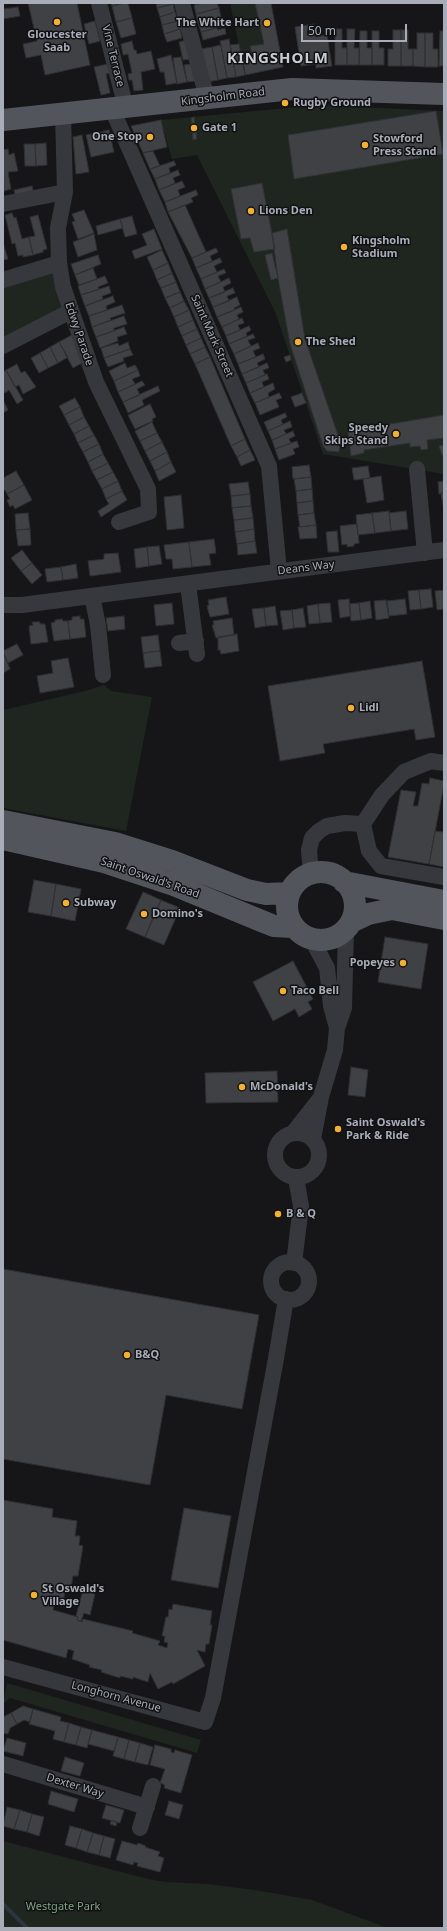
<!DOCTYPE html>
<html>
<head>
<meta charset="utf-8">
<style>
	body { margin:0 }
	#map { position:relative; width:447px; height:1931px; overflow:hidden; background:#161618; font-family:"Noto Sans",sans-serif }
	canvas { display:block }
	.frame { position:absolute; inset:0; border:4px solid #a8adb8; pointer-events:none }
	.scale { position:absolute; left:301px; top:24px; width:106px; height:18px; box-sizing:border-box; border:2px solid #a8adb8; border-top:0; padding-left:5px; font-size:12px; line-height:14px; white-space:nowrap; color:#a8adb8; -webkit-text-stroke:3px #111113; paint-order:stroke }
</style>
</head>
<body>
<div id="map">
<canvas width="447" height="1931"></canvas>
<div class="frame"></div>
<div class="scale">50 m</div>
</div>
<script>
const g = document.querySelector('canvas').getContext('2d');
g.lineJoin = 'round';
function fill(path, color) { g.fillStyle = color; g.fill(path, 'evenodd'); }
const poly = rows => new Path2D(rows.map(r => 'M' + r).join(''));
function stroke(path, color, width, dash) { g.strokeStyle = color; g.lineWidth = width; g.lineCap = dash ? 'butt' : 'round'; g.setLineDash(dash || []); g.stroke(path); }
function write(font, color, halo, rows, align = 'center') {
  g.font = font + ' "Noto Sans",sans-serif'; g.lineWidth = 3; g.setLineDash([]); g.textBaseline = 'middle'; g.strokeStyle = halo; g.fillStyle = color; for (const [text, x, y, turn = 0] of rows) {
    g.save(); g.translate(x, y); g.rotate((+turn || 0) * Math.PI / 180); g.textAlign = isNaN(turn) ? turn : align; if (halo) g.strokeText(text, 0, 0); g.fillText(text, 0, 0); g.restore();
  }
}
fill(poly([
	[230,3,255,3,264,44,250,46,253,58,242,60],
	[319,105,444,111,444,474,323,454,276,314,197,155,172,159,161,120],
	[59,263,71,311,3,346,3,280],
	[104,685,111,691,152,697,126,831,3,808,3,710,85,691],
	[7,1683,201,1740,197,1753,10,1698,3,1704],
	[3,1841,148,1879,166,1882,207,1884,255,1890,312,1900,388,1928,3,1928]
]), '#1e261f');
stroke(poly([
	[3,1904,27,1928]
]), '#2c353c', 4);
const building = poly([
	[28,3,77,3,90,65,45,75,41,55,26,58,23,44,37,41,28,3],
	[111,3,124,3,112,6,111,3],
	[124,3,128,3,132,18,116,22,112,6,124,3],
	[156,3,173,3,173,4,157,8,156,3],
	[203,3,217,3,219,8,196,14,194,5,203,3],
	[255,3,271,3,283,67,245,75,243,60,253,58,250,46,264,44,255,3],
	[173,4,175,12,160,17,157,8,173,4],
	[18,7,20,16,3,19,3,9,18,7],
	[219,8,221,17,198,23,196,14,219,8],
	[175,12,178,21,162,25,160,17,175,12],
	[132,18,136,34,121,38,116,22,132,18],
	[214,19,215,22,222,20,224,26,201,32,198,23,214,19],
	[95,21,100,41,89,44,84,24,95,21],
	[178,21,180,29,164,34,162,25,178,21],
	[314,24,315,37,327,35,332,66,316,68,316,64,301,66,295,27,314,24],
	[217,28,218,30,225,28,226,34,203,40,201,32,217,28],
	[180,29,182,38,167,42,164,34,180,29],
	[335,29,342,29,342,48,347,48,347,65,335,65,335,29],
	[347,29,355,29,354,48,359,48,359,65,347,65,347,29],
	[393,30,401,30,401,66,388,66,388,49,393,49,393,30],
	[401,30,408,30,408,49,413,49,413,66,401,66,401,30],
	[360,31,367,31,367,48,372,48,372,65,359,65,360,31],
	[372,31,379,31,379,48,384,48,384,65,372,65,372,31],
	[440,31,444,31,444,66,439,66,440,31],
	[417,33,425,33,425,67,413,66,413,49,417,49,417,33],
	[425,33,433,33,433,49,438,49,438,67,425,67,425,33],
	[229,39,236,77,227,78,220,41,229,39],
	[186,40,191,59,183,60,179,42,186,40],
	[132,41,134,50,136,50,137,54,151,51,155,69,141,72,143,90,134,91,132,80,129,80,128,74,132,73,128,54,123,55,121,44,132,41],
	[239,44,245,75,236,77,230,45,239,44],
	[221,45,227,78,218,80,212,47,221,45],
	[212,47,218,80,207,82,201,49,212,47],
	[171,55,177,83,166,85,164,72,160,72,157,59,171,55],
	[181,57,187,82,177,84,173,58,181,57],
	[108,64,110,73,106,74,110,93,101,95,94,67,108,64],
	[193,64,196,81,187,82,184,65,193,64],
	[436,111,443,154,294,179,288,135,436,111],
	[194,117,197,139,193,140,191,118,194,117],
	[161,120,167,147,143,153,131,126,161,120],
	[109,130,114,152,91,157,86,135,109,130],
	[82,135,89,172,76,174,73,137,82,135],
	[46,143,47,165,36,166,35,144,46,143],
	[24,144,35,144,36,166,25,166,24,144],
	[8,149,9,155,14,153,18,171,8,172,11,189,4,191,3,150,8,149],
	[153,151,160,166,150,169,143,153,153,151],
	[174,161,176,165,169,168,170,173,155,179,150,169,174,161],
	[178,170,180,175,173,178,175,183,159,190,155,179,178,170],
	[182,181,185,187,178,190,180,196,165,202,159,190,182,181],
	[262,183,275,249,254,252,250,238,241,239,231,189,262,183],
	[32,186,34,195,16,199,14,190,32,186],
	[196,190,198,195,191,198,193,202,168,212,165,202,196,190],
	[185,205,206,252,192,258,168,212,185,205],
	[84,210,94,233,78,239,72,222,75,221,72,214,84,210],
	[12,213,14,218,16,217,22,239,29,237,33,255,23,257,23,255,18,256,15,243,12,244,5,215,12,213],
	[38,215,47,249,43,250,43,252,33,255,29,237,35,236,30,217,38,215],
	[132,216,137,234,125,237,120,219,132,216],
	[120,219,123,228,98,235,96,226,120,219],
	[154,229,162,249,135,259,132,251,147,245,142,234,154,229],
	[287,229,305,339,340,441,339,452,327,451,323,446,290,344,278,278,272,233,287,229],
	[94,234,97,250,78,257,73,242,94,234],
	[3,243,8,259,3,260,3,243],
	[216,248,218,252,210,256,212,261,196,268,192,258,216,248],
	[162,250,168,263,153,270,147,257,162,250],
	[272,253,278,278,271,280,265,255,272,253],
	[98,255,101,264,75,275,71,264,98,255],
	[220,258,222,262,214,266,217,272,201,279,196,268,220,258],
	[168,263,172,273,157,280,153,270,168,263],
	[93,268,97,279,79,285,75,275,93,268],
	[224,269,226,273,218,276,221,282,205,289,201,279,224,269],
	[172,273,176,282,161,288,157,280,172,273],
	[105,276,108,283,98,287,99,289,81,295,78,286,105,276],
	[229,278,231,283,223,287,225,292,209,298,205,289,229,278],
	[176,282,180,292,165,298,161,288,176,282],
	[109,286,111,293,102,296,103,299,85,306,81,295,109,286],
	[233,288,235,293,227,296,229,301,213,307,209,298,233,288],
	[180,292,184,301,170,308,165,298,180,292],
	[113,296,115,302,106,306,107,310,89,316,85,306,113,296],
	[237,297,240,305,234,308,235,310,217,317,213,307,237,297],
	[184,301,189,310,174,317,170,308,184,301],
	[122,305,125,313,110,318,111,320,92,327,89,316,122,305],
	[241,307,243,312,237,315,239,319,222,327,217,317,241,307],
	[189,310,193,320,178,327,174,317,189,310],
	[124,316,127,324,114,328,114,331,96,337,92,327,124,316],
	[242,318,244,323,238,325,240,330,226,336,222,327,242,318],
	[193,320,197,329,182,336,178,327,193,320],
	[249,326,251,330,246,333,247,336,229,344,226,336,249,326],
	[124,327,127,334,117,337,118,341,100,348,96,337,124,327],
	[197,329,201,338,186,345,182,336,197,329],
	[253,334,255,338,248,340,251,346,234,354,229,344,253,334],
	[72,335,82,363,73,368,59,342,72,335],
	[201,338,205,347,190,354,186,345,201,338],
	[59,342,68,357,58,363,50,347,59,342],
	[128,342,130,349,104,358,101,348,118,343,119,346,128,342],
	[258,343,260,348,253,351,256,357,238,364,234,354,258,343],
	[50,347,58,363,48,368,40,353,50,347],
	[205,347,210,357,195,364,190,354,205,347],
	[130,349,133,355,123,358,124,361,108,367,104,358,130,349],
	[40,353,48,368,39,373,31,358,40,353],
	[263,354,265,359,257,363,259,367,242,374,238,364,263,354],
	[290,355,291,360,286,362,284,357,290,355],
	[210,357,245,439,231,446,195,364,210,357],
	[125,363,127,368,135,365,138,370,114,381,109,371,125,363],
	[267,363,269,368,263,370,265,375,246,383,242,374,267,363],
	[17,364,21,373,25,371,36,387,23,394,19,385,15,387,6,370,17,364],
	[6,370,23,400,17,404,9,390,5,393,3,390,3,372,6,370],
	[138,370,140,376,132,379,135,384,118,392,114,381,138,370],
	[267,374,269,379,262,382,264,387,250,393,246,383,267,374],
	[142,381,145,385,137,389,140,395,123,402,118,392,142,381],
	[273,383,275,389,268,393,269,397,255,403,250,393,273,383],
	[158,386,160,391,142,400,144,405,128,413,123,402,158,386],
	[279,393,282,398,276,400,279,407,260,415,255,403,279,393],
	[302,393,306,403,295,407,291,397,302,393],
	[75,398,80,407,64,415,59,406,75,398],
	[3,400,8,410,3,413,3,400],
	[150,404,156,417,152,419,153,421,135,429,128,415,150,404],
	[80,407,84,417,69,425,64,415,80,407],
	[285,413,287,417,281,420,283,424,268,431,264,422,285,413],
	[444,415,444,438,427,440,428,449,421,450,420,446,410,447,410,443,364,450,364,453,351,456,348,431,444,415],
	[84,417,89,426,74,434,69,425,84,417],
	[290,421,292,427,284,430,286,434,272,440,268,431,290,421],
	[152,422,157,433,140,441,135,431,152,422],
	[89,426,94,435,78,443,74,434,89,426],
	[293,431,295,436,289,439,291,443,275,449,272,440,293,431],
	[157,433,162,442,145,451,140,441,157,433],
	[94,435,99,444,83,452,78,443,94,435],
	[245,439,250,450,237,457,231,446,245,439],
	[297,441,299,447,293,449,295,454,279,460,275,449,297,441],
	[162,442,167,452,150,461,145,451,162,442],
	[99,444,103,454,88,462,83,452,99,444],
	[444,445,444,454,442,455,439,446,444,445],
	[250,450,255,460,241,466,237,457,250,450],
	[167,452,171,462,155,471,150,461,167,452],
	[103,454,108,463,92,471,88,462,103,454],
	[171,462,176,472,159,481,155,471,171,462],
	[108,463,113,472,97,480,92,471,108,463],
	[309,465,311,477,293,479,292,467,309,465],
	[368,466,370,478,354,480,352,468,368,466],
	[16,471,24,485,7,494,5,490,3,491,3,478,16,471],
	[113,472,118,481,102,489,97,480,113,472],
	[381,476,384,500,367,503,363,479,381,476],
	[311,477,312,489,296,491,294,479,311,477],
	[118,481,122,491,106,499,102,489,118,481],
	[444,481,444,493,439,494,438,482,444,481],
	[248,482,250,494,231,496,229,484,248,482],
	[24,485,32,500,15,509,13,505,10,507,7,500,10,499,7,494,24,485],
	[312,489,313,501,297,503,296,491,312,489],
	[122,491,127,500,101,517,98,511,109,504,106,499,122,491],
	[441,493,444,493,444,505,443,505,441,493],
	[250,494,251,506,232,508,231,496,250,494],
	[181,495,184,528,167,530,164,497,181,495],
	[313,501,314,513,298,515,297,503,313,501],
	[251,506,253,518,234,520,232,508,251,506],
	[389,511,391,531,375,533,372,513,389,511],
	[406,511,408,529,391,531,389,513,406,511],
	[28,513,30,529,16,530,15,514,28,513],
	[314,513,316,525,300,527,298,515,314,513],
	[372,513,375,533,358,535,356,515,372,513],
	[253,518,254,529,235,532,234,520,253,518],
	[357,524,359,543,354,544,354,546,347,547,347,544,342,545,340,526,357,524],
	[316,525,317,538,300,539,298,527,316,525],
	[30,529,31,545,18,546,16,530,30,529],
	[254,529,255,541,237,544,235,532,254,529],
	[337,531,339,552,328,552,326,532,337,531],
	[214,539,216,553,209,554,211,565,192,567,189,542,214,539],
	[255,541,257,553,238,555,237,544,255,541],
	[189,542,192,567,173,569,172,559,166,559,164,545,189,542],
	[159,546,162,564,149,566,147,547,159,546],
	[147,547,149,566,136,568,134,549,147,547],
	[22,550,32,563,21,571,11,558,22,550],
	[118,553,121,572,90,576,88,561,104,559,104,554,118,553],
	[32,563,42,575,32,584,21,571,32,563],
	[76,564,78,578,63,580,61,567,76,564],
	[61,567,63,580,47,582,45,569,61,567],
	[431,589,433,607,421,609,419,590,431,589],
	[419,590,421,609,410,610,408,591,419,590],
	[444,590,444,609,437,610,435,591,444,590],
	[226,597,229,614,210,617,207,606,209,605,208,600,226,597],
	[349,599,351,616,340,618,338,600,349,599],
	[405,599,407,614,389,616,387,601,405,599],
	[386,600,389,618,376,620,374,601,386,600],
	[370,601,372,618,361,620,359,603,370,601],
	[172,603,174,624,156,626,154,605,172,603],
	[330,603,332,622,320,623,318,604,330,603],
	[359,603,361,620,351,621,349,604,359,603],
	[318,604,320,623,309,624,307,606,318,604],
	[275,606,278,625,266,626,264,608,275,606],
	[264,608,266,626,255,628,252,609,264,608],
	[303,608,306,627,294,628,292,610,303,608],
	[292,610,294,628,283,630,280,611,292,610],
	[80,616,80,619,84,619,86,637,70,639,68,621,72,620,72,617,80,616],
	[124,616,125,629,108,631,106,618,124,616],
	[232,618,234,635,216,638,212,625,214,625,213,621,232,618],
	[62,619,63,621,68,621,70,639,54,641,51,623,55,622,55,620,62,619],
	[32,622,40,622,40,624,45,624,48,642,31,644,29,626,33,625,32,622],
	[237,634,239,651,221,654,220,650,218,650,218,637,237,634],
	[158,635,160,651,143,653,141,637,158,635],
	[17,644,23,655,8,663,3,651,17,644],
	[160,651,162,666,145,668,143,653,160,651],
	[3,652,10,669,3,673,3,652],
	[68,658,74,687,40,693,37,676,53,673,51,661,68,658],
	[422,661,435,737,416,740,414,729,323,744,325,753,280,761,268,686,422,661],
	[430,778,444,781,444,784,429,864,388,857,401,790,416,792,413,806,418,806,422,783,429,784,430,778],
	[444,824,444,867,429,864,435,831,443,832,444,824],
	[34,880,56,884,51,916,28,912,34,880],
	[56,884,81,889,75,921,51,916,56,884],
	[143,892,161,900,145,937,126,929,143,892],
	[161,900,180,908,164,945,145,937,161,900],
	[385,937,428,944,421,989,378,982,385,937],
	[293,961,313,999,308,1002,312,1009,299,1017,295,1009,273,1021,253,982,293,961],
	[351,1067,368,1070,365,1097,348,1095,351,1067],
	[277,1071,278,1102,206,1103,205,1073,277,1071],
	[3,1269,259,1315,242,1409,166,1395,150,1485,3,1459,3,1269],
	[3,1500,53,1509,52,1517,77,1521,75,1536,80,1536,79,1545,83,1546,78,1576,73,1576,71,1588,66,1586,63,1603,55,1602,53,1610,78,1617,77,1620,82,1622,83,1619,133,1631,132,1633,160,1641,158,1645,167,1648,168,1643,164,1642,165,1636,162,1636,166,1617,168,1617,169,1609,172,1610,173,1604,212,1611,210,1625,212,1625,209,1644,206,1644,205,1652,197,1650,205,1666,173,1684,172,1682,158,1689,150,1673,148,1682,133,1677,133,1679,120,1676,120,1678,101,1672,102,1670,89,1667,90,1665,72,1659,74,1651,68,1649,66,1658,3,1640,3,1500],
	[184,1508,231,1516,218,1588,171,1580,184,1508],
	[83,1590,95,1594,90,1615,84,1613,81,1621,77,1620,78,1617,76,1616,83,1590],
	[23,1706,33,1709,30,1722,24,1720,17,1724,11,1713,23,1706],
	[33,1709,61,1717,60,1721,69,1723,64,1742,53,1739,55,1731,29,1724,33,1709],
	[11,1713,17,1724,10,1728,8,1734,3,1733,3,1717,11,1713],
	[69,1723,81,1727,76,1745,64,1742,69,1723],
	[81,1727,92,1730,87,1748,76,1745,81,1727],
	[92,1730,118,1737,114,1751,88,1744,92,1730],
	[118,1737,129,1740,124,1759,113,1756,118,1737],
	[7,1738,26,1743,23,1756,3,1751,7,1738],
	[129,1740,140,1743,135,1762,124,1759,129,1740],
	[140,1743,153,1747,148,1765,135,1762,140,1743],
	[155,1745,171,1749,171,1752,174,1753,175,1750,192,1755,181,1793,164,1788,165,1785,160,1783,165,1769,150,1765,155,1745],
	[65,1757,84,1763,80,1776,61,1771,65,1757],
	[51,1791,78,1799,74,1812,48,1804,51,1791],
	[169,1801,183,1805,179,1819,165,1815,169,1801],
	[106,1805,124,1810,120,1823,102,1818,106,1805],
	[7,1807,20,1810,14,1829,3,1826,7,1807],
	[20,1810,32,1814,27,1832,14,1829,20,1810],
	[32,1814,44,1817,39,1836,27,1832,32,1814],
	[111,1821,117,1822,116,1826,110,1824,111,1821],
	[70,1826,82,1829,76,1848,65,1845,70,1826],
	[82,1829,93,1833,87,1852,76,1848,82,1829],
	[93,1833,104,1836,99,1855,87,1852,93,1833],
	[104,1836,115,1839,110,1858,99,1855,104,1836],
	[122,1841,137,1845,138,1843,146,1846,145,1847,160,1852,158,1856,164,1858,160,1872,137,1866,138,1863,134,1862,133,1865,116,1860,122,1841]
]);
fill(building, '#404145');
stroke(building, '#303034', 1);
stroke(poly([
	[99,3,126,108],
	[182,3,207,98],
	[112,109,269,466,279,571],
	[63,113,65,192,58,228,59,263,63,287,96,382,148,489,149,512,119,522],
	[3,204,65,192],
	[3,280,59,263],
	[3,346,71,311],
	[417,469,425,553],
	[188,584,197,654],
	[92,596,98,625,103,675],
	[3,605,22,605,444,550],
	[179,643,196,641],
	[444,763,431,761,404,772,382,795,363,824,369,851,381,866,444,877],
	[311,874,309,850,312,838,319,831,327,826,345,823,363,824],
	[312,940,327,968,331,1006,337,1028,335,1050,321,1097,313,1139],
	[337,1028,344,1008,346,930],
	'275 1155a22 22 0 1 1 44 0a22 22 0 1 1-44 0Z',
	[293,1133,319,1100],
	'271 1281a19 19 0 1 1 38 0a19 19 0 1 1-38 0Z',
	[294,1263,301,1206,296,1178],
	[3,1667,205,1722,213,1698,275,1364,286,1299],
	[3,1764,147,1807],
	[140,1828,153,1786]
]), '#37383d', 16);
stroke(poly([
	[3,120,292,89,444,94],
	[3,821,115,843,172,861,247,890,266,894,289,893],
	[3,839,104,862,174,885,264,922,274,926,293,927],
	'287 906a34 34 0 1 1 68 0a34 34 0 1 1-68 0Z',
	[344,882,444,901],
	[351,922,368,914,392,909,444,919]
]), '#53555c', 22);
for (const [x, y, r, color] of [
	[57,22,4,"#f2b134"],
	[267,23,4,"#f2b134"],
	[285,103,4,"#f2b134"],
	[194,128,4,"#f2b134"],
	[150,137,4,"#f2b134"],
	[365,145,4,"#f2b134"],
	[251,211,4,"#f2b134"],
	[344,247,4,"#f2b134"],
	[298,342,4,"#f2b134"],
	[396,434,4,"#f2b134"],
	[351,708,4,"#f2b134"],
	[66,903,4,"#f2b134"],
	[144,914,4,"#f2b134"],
	[403,963,4,"#f2b134"],
	[283,991,4,"#f2b134"],
	[242,1087,4,"#f2b134"],
	[338,1129,4,"#f2b134"],
	[278,1214,4,"#f2b134"],
	[127,1355,4,"#f2b134"],
	[34,1595,4,"#f2b134"]
]) { const dot = new Path2D(); dot.arc(x, y, r, 0, 2 * Math.PI); g.fillStyle = color; g.fill(dot); stroke(dot, '#111113', 1.5); }
write('bold 11px', '#a8adb8', '#111113', [
	["The White Hart",259,23,"right"],
	["Gloucester",57,35,"center"],
	["Saab",57,48,"center"],
	["Rugby Ground",293,103],
	["Gate 1",202,128],
	["One Stop",142,137,"right"],
	["Stowford",373,139],
	["Press Stand",373,152],
	["Lions Den",259,211],
	["Kingsholm",352,241],
	["Stadium",352,254],
	["The Shed",306,342],
	["Speedy",388,428,"right"],
	["Skips Stand",388,441,"right"],
	["Lidl",359,708],
	["Subway",74,903],
	["Domino's",152,914],
	["Popeyes",395,963,"right"],
	["Taco Bell",291,991],
	["McDonald's",250,1087],
	["Saint Oswald's",346,1123],
	["Park & Ride",346,1136],
	["B & Q",286,1214],
	["B&Q",135,1355],
	["St Oswald's",42,1589],
	["Village",42,1602]
], 'left');
write('11px', '#a8adb8', '#111113', [
	["Vine Terrace",113,56,76],
	["Kingsholm Road",223,97,-7],
	["Edwy Parade",79,334,71],
	["Saint Mark Street",212,336,66],
	["Deans Way",306,568,-7],
	["Saint Oswald's Road",150,878,19],
	["Longhorn Avenue",116,1697,15],
	["Dexter Way",75,1786,17]
]);
write('11px', '#7fa381', '#111113', [
	["Westgate Park",63,1907]
]);
g.letterSpacing = '1px';
write('bold 15px', '#c9ccd4', '#111113', [
	["KINGSHOLM",278,59]
]);
g.letterSpacing = '0px';
</script>
</body>
</html>
